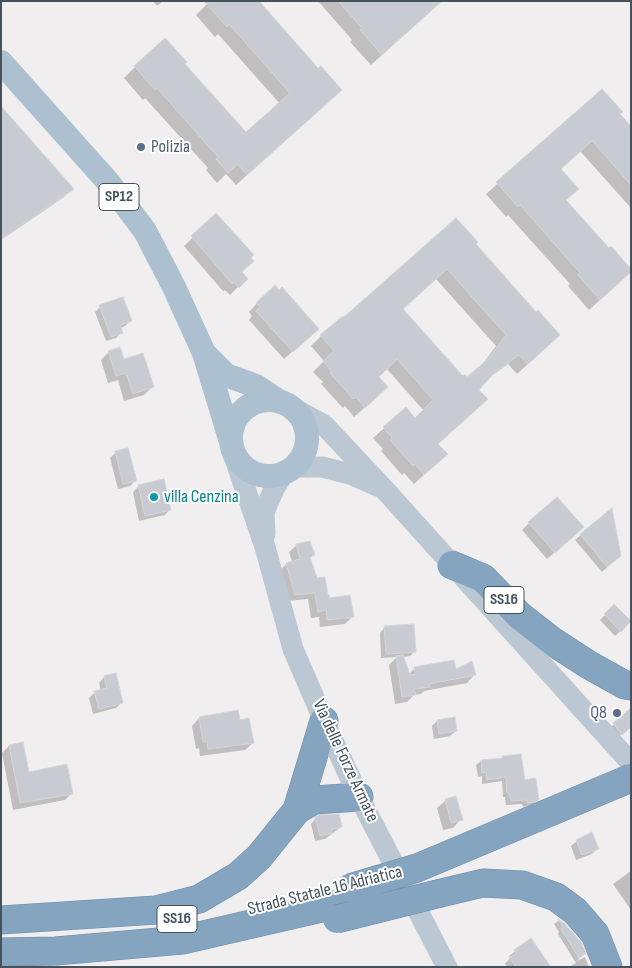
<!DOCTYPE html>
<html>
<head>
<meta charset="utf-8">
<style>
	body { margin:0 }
	#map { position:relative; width:632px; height:968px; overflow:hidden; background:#f1eeef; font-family:"Sofia Sans Condensed",sans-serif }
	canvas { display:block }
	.frame { position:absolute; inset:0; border:2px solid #46535d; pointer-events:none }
</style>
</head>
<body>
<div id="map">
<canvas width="632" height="968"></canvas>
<div class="frame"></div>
</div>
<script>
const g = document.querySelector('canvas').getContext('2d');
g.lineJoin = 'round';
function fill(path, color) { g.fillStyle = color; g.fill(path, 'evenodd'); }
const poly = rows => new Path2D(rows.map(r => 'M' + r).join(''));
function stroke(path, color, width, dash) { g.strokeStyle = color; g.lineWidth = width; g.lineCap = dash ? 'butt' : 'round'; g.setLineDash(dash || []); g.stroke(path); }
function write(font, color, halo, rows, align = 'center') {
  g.font = font + ' "Sofia Sans Condensed",sans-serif'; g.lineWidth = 4; g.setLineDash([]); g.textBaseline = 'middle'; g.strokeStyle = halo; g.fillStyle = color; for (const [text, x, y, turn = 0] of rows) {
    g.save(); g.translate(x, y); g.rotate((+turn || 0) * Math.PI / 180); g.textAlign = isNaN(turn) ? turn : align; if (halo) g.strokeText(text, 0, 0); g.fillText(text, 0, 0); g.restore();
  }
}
fill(poly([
	[153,1,163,1,157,6],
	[210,1,329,101,236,185,226,174,217,183,206,170,208,168,145,98,143,100,124,78,135,67,183,64,246,134,280,104,218,34,215,37,196,15],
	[318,1,441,1,371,65,350,42,352,40],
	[602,90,631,128,631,208,580,151,560,169,577,189,565,201,620,282,589,310,568,286,570,284,508,215,506,217,486,194],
	[1,108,72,189,64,197,1,240],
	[216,215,240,273,246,279,230,295,225,290,223,291,184,246],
	[474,244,549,345,517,374,508,364,486,380,437,444,436,464,414,484,404,473,402,475,381,451,383,449,373,438,406,409,415,419,424,411,386,368,378,377,377,397,354,417,345,406,343,408,321,384,323,382,313,372,324,361,311,346,321,336,344,319],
	[436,279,496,346,481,366,467,378,463,378,401,309],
	[257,303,309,337,284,359,249,320,252,316,249,312],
	[100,307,131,320,125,326,120,328,122,332,116,338,106,341,95,312],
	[109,352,123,360,152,387,144,395,124,401,118,380,108,383,101,360],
	[116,452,135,481,130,486,118,489,110,458],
	[163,481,170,509,165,515,139,521,133,492,138,487],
	[611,510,614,561,602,572,575,540],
	[529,523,575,535,547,559,522,530],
	[297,545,313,555,310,559,316,579,328,600,352,617,345,624,320,627,319,617,311,618,308,599,288,601,279,572,286,564,292,562,289,552],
	[614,606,630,622,615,636,600,620],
	[385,627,415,651,410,656,403,657,408,675,414,669,456,670,474,675,467,683,424,691,421,694,414,695,407,702,395,704,389,665,397,657,381,658,380,633],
	[115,675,122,702,116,708,93,714,89,698,95,692,101,691,99,683,104,677],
	[626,713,631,726,619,736,611,727],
	[199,718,239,721,253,743,245,750,200,756,199,748,196,749,192,726],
	[437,721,456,731,450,736,434,739,432,726],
	[9,746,28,774,72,793,65,800,13,810,2,753],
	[503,757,538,799,533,804,523,807,522,804,506,805,505,797,503,797,502,781,482,784,482,776,478,777,476,765,481,761,500,760],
	[446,800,461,819,453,828,443,830,437,808],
	[316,818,341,827,325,839,315,841,311,824],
	[577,841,598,848,592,854,576,860,571,846],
	[631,871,631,910,613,884],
	[558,921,564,924,584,953,577,961,585,957,589,967,569,967,576,963,558,934,559,932,554,924],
	[530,940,542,967,507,967,505,964,510,958,509,956]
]), '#0003');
const building = poly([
	[204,1,259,1,318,68,321,66,342,90,247,175,238,164,228,173,216,159,218,157,157,88,155,90,134,66,165,38,187,62,185,64,246,132,290,93,229,24,227,27,204,1],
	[338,1,442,1,382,55,360,30,362,28,338,1],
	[602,89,623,112,620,114,631,126,631,185,592,141,561,169,579,189,566,200,609,248,611,246,631,269,631,272,600,300,578,275,580,273,520,205,518,207,496,182,602,89],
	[1,106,74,189,1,239,1,106],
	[216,213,254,255,251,258,254,261,242,272,248,279,239,288,234,282,232,284,191,236,216,213],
	[456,218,478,242,476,244,536,312,538,310,560,335,528,364,519,355,495,372,479,390,488,399,438,444,448,454,424,475,415,464,413,466,390,440,392,438,383,427,406,407,415,418,433,400,397,359,379,377,388,387,365,408,356,397,353,399,330,373,332,372,323,361,334,351,320,335,343,316,344,317,456,218],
	[447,269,506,335,488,359,467,377,465,374,463,376,403,309,447,269],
	[275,285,279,290,282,287,319,329,293,352,256,311,260,307,256,303,275,285],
	[123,297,132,321,120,325,123,333,111,337,99,305,123,297],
	[120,347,124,359,143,353,154,387,133,394,126,373,116,376,108,351,120,347],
	[128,448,137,481,123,484,115,451,128,448],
	[164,479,171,510,145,516,138,485,164,479],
	[557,497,584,527,555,553,528,522,557,497],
	[612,508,621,556,607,567,580,534,612,508],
	[310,541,315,555,310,557,317,578,325,577,328,595,329,595,330,598,350,595,354,617,327,620,326,610,318,612,315,593,295,595,286,563,300,559,296,544,310,541],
	[614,604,631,621,621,632,604,614,614,604],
	[414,624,416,652,386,654,384,626,414,624],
	[403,655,410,675,415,674,414,667,454,660,456,669,472,661,476,675,429,684,430,687,414,689,416,695,402,697,396,656,403,655],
	[116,673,123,703,99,709,94,691,107,688,104,676,116,673],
	[631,708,631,727,622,735,613,723,631,708],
	[238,710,240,720,249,718,254,743,208,749,207,741,203,742,199,717,238,710],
	[455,717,457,731,439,734,437,720,455,717],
	[23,742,29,772,67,764,73,794,20,803,9,745,23,742],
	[521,754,525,780,535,778,536,780,539,800,534,802,527,803,527,800,511,801,509,793,507,793,506,777,487,780,486,772,482,773,481,760,503,758,502,756,521,754],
	[456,796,463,820,451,823,445,799,456,796],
	[339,814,342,827,331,830,332,833,320,836,315,817,319,815,339,814],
	[592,832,599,849,582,855,576,840,592,832],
	[558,919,564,923,581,942,586,953,579,958,561,929,563,928,558,919],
	[531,938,551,967,516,967,509,958,516,953,514,950,531,938]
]);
fill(building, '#c8ccd2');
stroke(building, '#d2d5da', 1);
const highway = poly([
	[452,565,483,578,520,616,552,641,589,665,625,685,631,686],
	[297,810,314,800,359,797],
	[441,893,483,883,522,885,556,897,575,911,595,934,608,967],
	[1,920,156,910,199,899,238,876,259,857,297,810,324,721],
	[1,952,56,951,182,940,356,900]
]);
stroke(highway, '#6f8fac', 29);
stroke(poly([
	[291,407,324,425,384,489,631,763],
	[233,453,265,547,293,649,324,721,359,797,447,967],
	[294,467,322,467,350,474,377,486],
	[265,534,264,512,274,489,284,473]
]), '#bbc8d4', 21);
stroke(poly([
	[1,62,109,183,145,231,174,287,204,353,231,442],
	[205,354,226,375,256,386,280,402],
	'231 438a38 38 0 1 1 76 0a38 38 0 1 1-76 0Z'
]), '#adc0cf', 24);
stroke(highway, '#84a4c0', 28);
const highwayBridge = poly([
	[350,888,417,868,631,778],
	[337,919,441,893]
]);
stroke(highwayBridge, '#6f8fac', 29, []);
stroke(highwayBridge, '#84a4c0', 28);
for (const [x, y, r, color] of [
	[141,147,5,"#5c6f8a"],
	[154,497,5,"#0f9aa8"],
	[617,713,5,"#5c6f8a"]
]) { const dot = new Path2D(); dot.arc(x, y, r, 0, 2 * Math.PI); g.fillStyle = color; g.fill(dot); stroke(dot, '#fff', 2); }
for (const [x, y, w] of [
	[119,197,40],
	[504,600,40],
	[177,919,40]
]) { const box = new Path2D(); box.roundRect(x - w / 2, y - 13.5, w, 27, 4); g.fillStyle = '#fff'; g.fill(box); stroke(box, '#46535d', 1); }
write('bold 16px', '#46535d', null, [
	["SP12",119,197],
	["SS16",504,600],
	["SS16",177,919]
]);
write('18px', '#4e5e75', '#fff', [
	["Polizia",151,147],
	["Q8",607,713,"right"]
], 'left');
write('18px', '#0d838f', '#fff', [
	["villa Cenzina",164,497]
], 'left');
write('18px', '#46535d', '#fff', [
	["Via delle Forze Armate",345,761,65],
	["Strada Statale 16 Adriatica",325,891,-14]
]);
</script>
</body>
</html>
